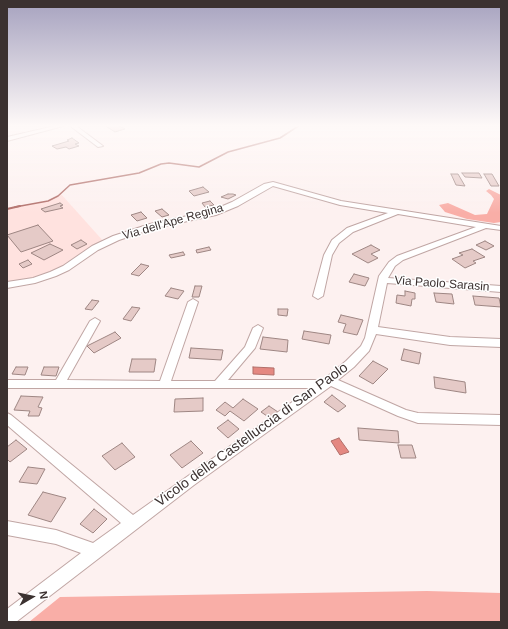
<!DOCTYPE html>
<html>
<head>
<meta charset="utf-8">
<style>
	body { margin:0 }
	#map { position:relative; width:508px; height:629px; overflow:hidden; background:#fdf1f0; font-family:Helvetica,sans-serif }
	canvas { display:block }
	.frame { position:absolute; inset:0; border:8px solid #3b3130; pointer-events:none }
	.north { position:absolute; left:12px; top:577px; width:40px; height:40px; -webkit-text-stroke:3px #fff; paint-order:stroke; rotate:81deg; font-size:11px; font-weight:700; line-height:16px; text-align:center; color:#3b3130 }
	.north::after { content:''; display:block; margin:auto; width:14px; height:18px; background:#3b3130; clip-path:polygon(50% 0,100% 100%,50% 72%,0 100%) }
</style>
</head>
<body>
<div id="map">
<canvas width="508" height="629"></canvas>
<div class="frame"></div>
<div class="north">N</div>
</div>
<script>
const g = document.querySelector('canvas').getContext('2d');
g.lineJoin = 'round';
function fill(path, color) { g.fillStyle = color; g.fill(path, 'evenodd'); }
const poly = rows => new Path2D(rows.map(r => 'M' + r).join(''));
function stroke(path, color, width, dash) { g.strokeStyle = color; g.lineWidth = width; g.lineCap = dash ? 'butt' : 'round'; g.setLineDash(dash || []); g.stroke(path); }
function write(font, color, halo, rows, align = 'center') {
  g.font = font + ' Helvetica,sans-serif'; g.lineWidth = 3; g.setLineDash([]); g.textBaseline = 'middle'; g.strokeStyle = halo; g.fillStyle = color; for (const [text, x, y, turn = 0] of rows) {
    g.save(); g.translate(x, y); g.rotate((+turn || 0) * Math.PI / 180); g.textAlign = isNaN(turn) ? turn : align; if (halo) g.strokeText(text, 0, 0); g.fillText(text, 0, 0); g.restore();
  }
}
fill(poly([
	[61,194,105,243,48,276,7,285,7,209,48,201]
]), '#ffe2df');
fill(poly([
	[489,189,501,195,501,222,494,223,467,219,445,212,439,205,448,203,475,215,487,214,494,199,491,195,486,191],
	[427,591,501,593,501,622,29,622,60,597]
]), '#f9aea7');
const water = poly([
	[253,367,274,368,274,375,253,374,253,367],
	[339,438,349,452,340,455,331,441,339,438]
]);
fill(water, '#e48881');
stroke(water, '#b16e69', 1);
stroke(poly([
	[15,207,48,201,58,196,70,185,139,173,161,164,169,163,199,167,228,152,280,138,300,125]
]), '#b16e69', 1.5);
stroke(poly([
	[7,209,20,206]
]), '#b16e69', 2);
const building = poly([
	[104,125,117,125,125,129,115,132,104,125],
	[72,138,79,143,75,144,79,146,69,149,66,147,57,149,52,146,69,141,67,140,72,138],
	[462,173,479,173,482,178,465,177,462,173],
	[451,174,458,174,465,186,456,185,451,174],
	[484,174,492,174,499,186,491,186,484,174],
	[203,187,209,192,194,196,189,191,203,187],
	[228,194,233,194,236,195,228,199,221,197,228,194],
	[210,201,214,205,205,207,202,203,210,201],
	[60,203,63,205,60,206,63,208,45,212,41,209,60,203],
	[162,209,169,215,162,217,155,211,162,209],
	[141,212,147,218,137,221,131,215,141,212],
	[38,225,53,241,21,252,7,235,38,225],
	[81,240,87,244,77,249,71,245,81,240],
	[485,241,494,246,486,250,476,245,485,241],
	[50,244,63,250,44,260,31,253,50,244],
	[371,245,380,250,371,254,378,258,368,263,352,254,371,245],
	[209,247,211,250,197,253,196,250,209,247],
	[472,249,485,257,473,261,476,263,465,268,452,259,463,255,459,253,472,249],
	[183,252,185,255,171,258,169,255,183,252],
	[28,260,32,264,23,268,19,264,28,260],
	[141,264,149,266,139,276,131,274,141,264],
	[354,274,369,278,365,286,349,282,354,274],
	[195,286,202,286,199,297,192,297,195,286],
	[171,288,184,291,178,299,165,296,171,288],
	[405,291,415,293,415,299,412,299,411,306,396,303,397,295,405,296,405,291],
	[434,293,452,294,454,304,436,302,434,293],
	[473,296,499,298,501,307,475,305,473,296],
	[92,300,99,301,92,310,85,309,92,300],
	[132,307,140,308,131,321,123,319,132,307],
	[278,309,288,309,287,316,278,315,278,309],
	[341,315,363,320,357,335,343,332,346,324,338,322,341,315],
	[304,331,331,335,329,344,302,339,304,331],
	[115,332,121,338,94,353,87,346,115,332],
	[263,337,288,340,287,352,260,349,263,337],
	[191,348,223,350,221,360,189,358,191,348],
	[404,349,421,353,419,364,401,360,404,349],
	[132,359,156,359,154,372,129,372,132,359],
	[373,361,388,369,373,384,359,376,373,361],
	[16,367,28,367,25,375,12,374,16,367],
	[44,367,59,367,56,376,41,375,44,367],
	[434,377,465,382,466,393,435,388,434,377],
	[332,395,346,406,338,412,324,402,332,395],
	[21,396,43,397,38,407,42,408,39,416,28,416,30,411,14,410,21,396],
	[203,398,203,411,174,412,175,399,203,398],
	[243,399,258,409,244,421,230,411,225,416,216,410,225,402,233,408,243,399],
	[269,406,278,412,270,418,261,412,269,406],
	[228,420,239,429,228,438,217,428,228,420],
	[358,428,398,431,399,443,359,440,358,428],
	[16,440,27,449,10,462,7,459,7,447,16,440],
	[191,441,203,453,182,468,170,455,191,441],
	[122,443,135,457,115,470,102,456,122,443],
	[398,445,412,445,416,458,401,458,398,445],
	[28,467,45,469,37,484,19,482,28,467],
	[43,492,66,498,51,522,28,515,43,492],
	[94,509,107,519,93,533,80,524,94,509]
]);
fill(building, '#e5cac7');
stroke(building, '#9e8683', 1);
const minor = poly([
	[59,125,67,125,7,141,7,137,59,125],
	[69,125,75,125,103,146,98,147,69,125],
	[273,182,341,201,501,226,501,230,486,228,403,260,395,266,388,278,501,286,501,292,387,283,378,327,450,337,501,339,501,347,450,345,376,334,369,351,354,367,338,380,406,410,418,413,501,415,501,425,418,423,398,416,331,386,194,485,16,622,7,622,7,609,81,553,56,544,7,535,7,521,56,530,93,543,121,523,7,425,7,413,11,415,133,515,312,388,7,388,7,380,56,380,90,321,95,318,100,321,67,380,160,381,188,302,193,299,198,302,171,381,215,381,245,347,253,328,258,325,263,328,255,348,228,380,323,380,346,361,361,346,365,338,379,276,389,262,397,256,476,227,398,214,353,232,339,243,332,255,323,296,318,299,313,296,324,255,332,240,347,228,388,213,340,205,273,186,238,206,216,215,155,228,119,240,98,250,69,270,56,276,35,283,7,288,7,282,33,278,50,272,63,266,92,246,113,236,150,224,211,211,232,202,264,184,273,182]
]);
stroke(minor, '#c0a6a4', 2);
fill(minor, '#fff');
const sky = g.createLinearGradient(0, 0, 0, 213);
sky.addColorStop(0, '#a6a2bf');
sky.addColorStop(0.59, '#fef9f8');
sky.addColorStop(1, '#fef9f800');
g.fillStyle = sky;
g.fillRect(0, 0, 508, 213);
write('12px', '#3b3130', '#fff', [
	["Via dell'Ape Regina",173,222,-16],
	["Via Paolo Sarasin",442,284,4]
]);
write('14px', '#3b3130', '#fff', [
	["Vicolo della Castelluccia di San Paolo",252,435,-36]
]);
</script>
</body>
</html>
